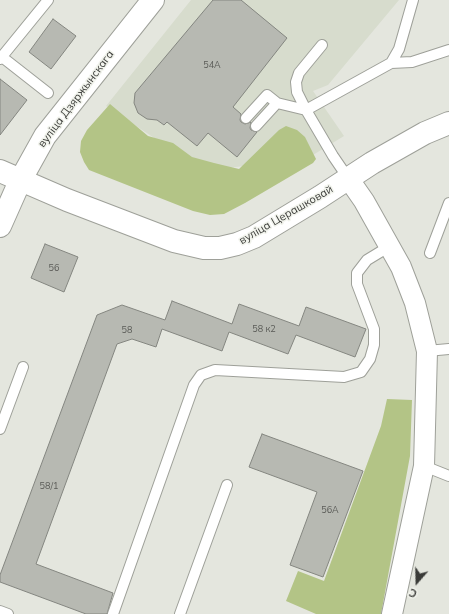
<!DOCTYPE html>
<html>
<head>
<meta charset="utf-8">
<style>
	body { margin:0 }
	#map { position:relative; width:449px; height:614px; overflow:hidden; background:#e4e6de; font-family:Mulish,sans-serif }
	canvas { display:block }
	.north { position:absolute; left:397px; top:562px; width:40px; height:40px; -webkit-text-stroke:3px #f1f3ec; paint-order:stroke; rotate:200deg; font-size:11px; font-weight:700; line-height:16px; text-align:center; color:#3a3b38 }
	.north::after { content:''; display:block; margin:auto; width:14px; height:18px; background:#3a3b38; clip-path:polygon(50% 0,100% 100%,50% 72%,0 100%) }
</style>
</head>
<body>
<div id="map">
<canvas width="449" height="614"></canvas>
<div class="north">С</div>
</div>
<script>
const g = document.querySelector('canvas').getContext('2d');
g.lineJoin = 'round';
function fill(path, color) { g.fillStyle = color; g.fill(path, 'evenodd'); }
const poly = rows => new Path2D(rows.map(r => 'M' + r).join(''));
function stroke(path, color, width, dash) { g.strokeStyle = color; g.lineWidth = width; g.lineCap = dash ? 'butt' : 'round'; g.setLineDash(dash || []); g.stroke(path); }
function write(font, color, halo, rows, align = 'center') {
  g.font = font + ' Mulish,sans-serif'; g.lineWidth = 3; g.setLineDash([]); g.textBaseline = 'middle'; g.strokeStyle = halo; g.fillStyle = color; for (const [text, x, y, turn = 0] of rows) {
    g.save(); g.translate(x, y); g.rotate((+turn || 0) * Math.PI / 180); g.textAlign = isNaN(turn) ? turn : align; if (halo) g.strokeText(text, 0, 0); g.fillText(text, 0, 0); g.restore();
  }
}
fill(poly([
	[191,0,399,0,328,85,313,91,344,136,308,158,204,171,106,106]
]), '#d7dccd');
fill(poly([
	[110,104,148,136,173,143,192,157,214,163,239,169,279,130,286,126,297,130,305,137,316,159,313,163,245,203,224,214,210,215,193,211,89,170,84,162,80,152,81,141,87,130],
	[387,399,412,400,410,456,381,614,316,614,286,601,298,571,324,581,381,426]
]), '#b3c486');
const building = poly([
	[213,0,241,0,287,38,233,107,241,114,240,120,241,122,245,124,251,122,250,128,251,130,257,132,237,157,208,133,197,146,167,122,164,125,157,120,147,119,138,113,134,103,135,93,213,0],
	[53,19,76,36,51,69,29,52,53,19],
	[0,79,27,100,0,135,0,79],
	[45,244,78,257,64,292,31,278,45,244],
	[172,301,232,324,239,304,299,326,306,307,366,329,355,357,296,335,288,354,229,332,222,351,162,329,156,347,132,339,117,344,36,564,113,593,107,614,86,614,0,582,0,575,97,315,122,305,165,320,172,301],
	[262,434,363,471,323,577,290,565,317,492,249,467,262,434]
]);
fill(building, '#b7b9b2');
stroke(building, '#848680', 1);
const service = poly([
	[2,57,48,93],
	[0,59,48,0],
	[391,63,412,62,449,50],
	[306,110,297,92,296,82,299,73,322,45],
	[246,118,267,95,277,103],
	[256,126,277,103,306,110],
	[348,178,333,156,306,110,391,63,399,49,413,0],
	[430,253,449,203],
	[427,351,449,349],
	[0,429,23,367],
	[424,466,449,476],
	[0,611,8,614],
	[113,614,194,385,201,375,215,370,344,377,361,372,370,359,374,345,374,329,357,284,357,273,367,260,390,246],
	[180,614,227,485]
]);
const minor = poly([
	[348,178,364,201,401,267,415,303,427,351,424,466,392,614]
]);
const tertiary = poly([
	[0,171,67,200,174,241,204,248,220,248,237,244,254,237,320,197,372,163,425,133,449,123]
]);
const secondary = poly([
	[0,226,20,181,45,136,153,0]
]);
stroke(service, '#9ea099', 12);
stroke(minor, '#9ea099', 22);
stroke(tertiary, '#9ea099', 24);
stroke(secondary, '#9ea099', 24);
stroke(service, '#fff', 10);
stroke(minor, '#fff', 20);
stroke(tertiary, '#fff', 22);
stroke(secondary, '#fff', 22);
write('9px', '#595a56', null, [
	["54А",212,65],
	["56",54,268],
	["58 к2",264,329],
	["58",127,330],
	["58/1",49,486],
	["56А",330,510]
]);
write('11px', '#3a3b38', '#f1f3ec', [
	["вуліца Дзяржынскага",76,99,-53],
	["вуліца Церашковай",286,215,-30]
]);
</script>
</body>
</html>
